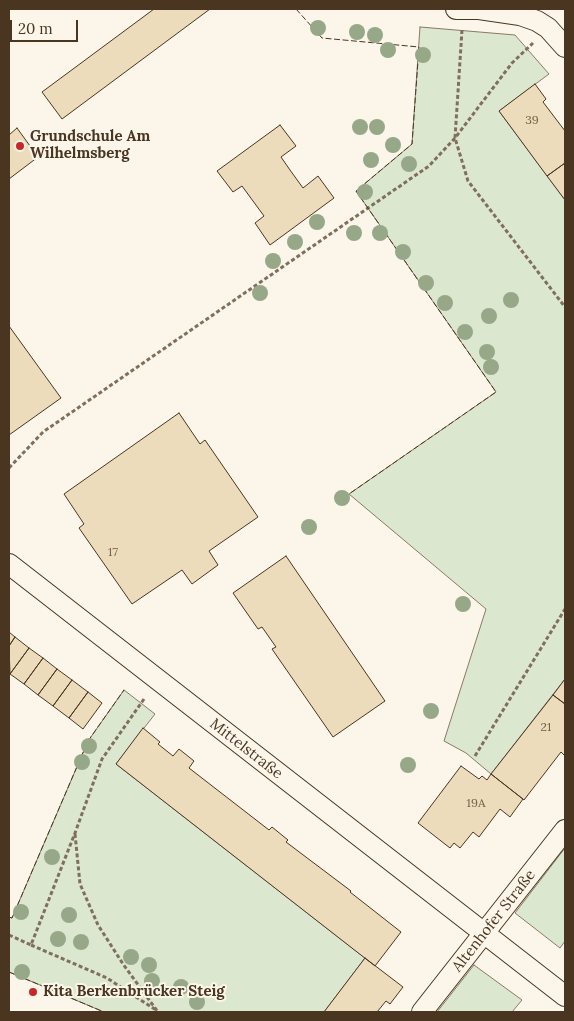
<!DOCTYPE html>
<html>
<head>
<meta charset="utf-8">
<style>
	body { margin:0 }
	#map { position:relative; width:574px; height:1021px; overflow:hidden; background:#fbf6e9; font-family:Lora,serif }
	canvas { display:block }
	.frame { position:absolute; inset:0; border:10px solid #4a3520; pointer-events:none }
	.scale { position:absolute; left:10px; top:20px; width:68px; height:22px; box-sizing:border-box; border:2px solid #4a3520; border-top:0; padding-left:6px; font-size:15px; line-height:18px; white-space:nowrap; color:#4a3520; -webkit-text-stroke:4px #fbf6e9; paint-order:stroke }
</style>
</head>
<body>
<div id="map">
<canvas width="574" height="1021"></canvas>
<div class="frame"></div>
<div class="scale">20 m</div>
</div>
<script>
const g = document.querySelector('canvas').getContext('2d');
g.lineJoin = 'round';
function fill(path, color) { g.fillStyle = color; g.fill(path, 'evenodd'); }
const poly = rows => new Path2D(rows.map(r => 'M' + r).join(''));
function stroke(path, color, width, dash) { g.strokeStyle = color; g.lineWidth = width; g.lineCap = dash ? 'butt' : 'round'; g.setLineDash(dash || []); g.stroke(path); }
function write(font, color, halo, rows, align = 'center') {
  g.font = font + ' Lora,serif'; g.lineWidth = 4; g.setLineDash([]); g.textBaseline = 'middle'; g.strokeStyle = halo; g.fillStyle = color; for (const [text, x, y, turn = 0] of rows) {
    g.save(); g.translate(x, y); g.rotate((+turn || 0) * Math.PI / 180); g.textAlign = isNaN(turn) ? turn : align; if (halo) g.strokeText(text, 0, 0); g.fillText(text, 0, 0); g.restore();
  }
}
const green = poly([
	[420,27,515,35,549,74,499,111,565,200,565,679,491,774,466,753,444,741,486,609,349,494,496,392,356,191,412,144,420,27],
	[124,690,155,714,116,764,365,958,324,1012,104,1012,9,972,9,917,12,918,88,741,124,690],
	[565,848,565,941,560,948,515,913,565,848],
	[474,965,522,1000,512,1012,437,1012,474,965]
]);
fill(green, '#dce7d0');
stroke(green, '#887966', 1);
const building = poly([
	[154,9,210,9,62,119,42,92,154,9],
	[535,84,546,99,543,102,565,131,565,163,547,176,499,111,535,84],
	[280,125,296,146,281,157,290,170,303,188,318,176,334,198,270,245,255,223,264,216,242,186,233,192,217,171,280,125],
	[17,128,38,157,9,179,9,135,17,128],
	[565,163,565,200,547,176,565,163],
	[9,326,61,398,9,435,9,326],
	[179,413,200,444,205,440,258,517,209,551,218,565,192,584,182,570,132,604,79,528,84,524,64,494,179,413],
	[286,556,385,701,333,737,272,649,276,647,262,627,258,629,233,593,286,556],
	[9,632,15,637,9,646,9,632],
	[15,637,29,648,10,674,9,646,15,637],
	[29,648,43,658,24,684,10,674,29,648],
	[43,658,57,669,38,695,24,684,43,658],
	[57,669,72,680,53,706,38,695,57,669],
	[565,679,565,704,553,695,565,679],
	[72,680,88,692,69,718,53,706,72,680],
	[88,692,102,703,83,729,69,718,88,692],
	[553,695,565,704,565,754,564,755,561,752,524,800,491,774,553,695],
	[143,728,160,742,158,744,173,756,179,749,194,761,189,768,269,830,272,827,288,840,286,842,351,891,350,892,401,932,375,966,116,764,143,728],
	[461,766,479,779,482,776,487,780,491,774,523,799,510,817,500,809,479,837,473,832,460,848,454,843,450,848,418,823,461,766],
	[365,958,403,987,390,1004,386,1001,377,1012,324,1012,365,958]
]);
fill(building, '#ecdcbc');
stroke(building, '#4a3520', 1);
const minor = poly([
	[456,9,479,9,520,15,537,21,548,28,565,47],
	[9,564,565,996],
	[422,1012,565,830]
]);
stroke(minor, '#4a3520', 22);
stroke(poly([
	[462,30,455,138,468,181,565,307],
	[9,468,43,432,429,166,455,138,512,63,533,43],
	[475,756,565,609],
	[75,834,80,884,98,925,123,964,158,1012],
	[9,935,31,945,75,833,102,759,144,699],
	[31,945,107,978,156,1010]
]), '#7f6f5c', 3, [4, 2.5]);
stroke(minor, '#fbf6e9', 20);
stroke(poly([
	[296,9,322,38,419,47,412,144,356,191,496,392,349,494],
	[9,917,12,918,88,741,124,690],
	[9,972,104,1012]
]), '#4a3520', 1, [6, 2.5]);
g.fillStyle = '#96a887';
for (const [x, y] of [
	[318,28],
	[357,32],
	[375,35],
	[388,50],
	[423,55],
	[360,127],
	[377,127],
	[393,145],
	[371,160],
	[409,164],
	[365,192],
	[317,222],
	[354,233],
	[380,233],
	[295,242],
	[403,252],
	[273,261],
	[426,283],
	[260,293],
	[511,300],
	[445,303],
	[489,316],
	[465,332],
	[487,352],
	[491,367],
	[342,498],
	[309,527],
	[463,604],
	[431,711],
	[89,746],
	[82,762],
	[408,765],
	[52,857],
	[21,912],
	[69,915],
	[58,939],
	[81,942],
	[131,957],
	[149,965],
	[22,972],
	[152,981],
	[181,987],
	[197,1002]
]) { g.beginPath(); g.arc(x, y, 8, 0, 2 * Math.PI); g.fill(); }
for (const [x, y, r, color] of [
	[20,146,5,"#c62828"],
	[33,992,5,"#c62828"]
]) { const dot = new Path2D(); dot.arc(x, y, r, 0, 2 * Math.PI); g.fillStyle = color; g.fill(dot); stroke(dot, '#fbf6e9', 2); }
write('12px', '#725f47', null, [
	["39",532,121],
	["17",113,553],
	["21",546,728],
	["19A",476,804]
]);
write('bold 15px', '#4a3520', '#fbf6e9', [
	["Grundschule Am",30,137],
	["Wilhelmsberg",30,154],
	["Kita Berkenbrücker Steig",43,992]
], 'left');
write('15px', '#4a3520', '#fbf6e9', [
	["Mittelstraße",246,749,38],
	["Altenhofer Straße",494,921,-52]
]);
</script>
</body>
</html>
